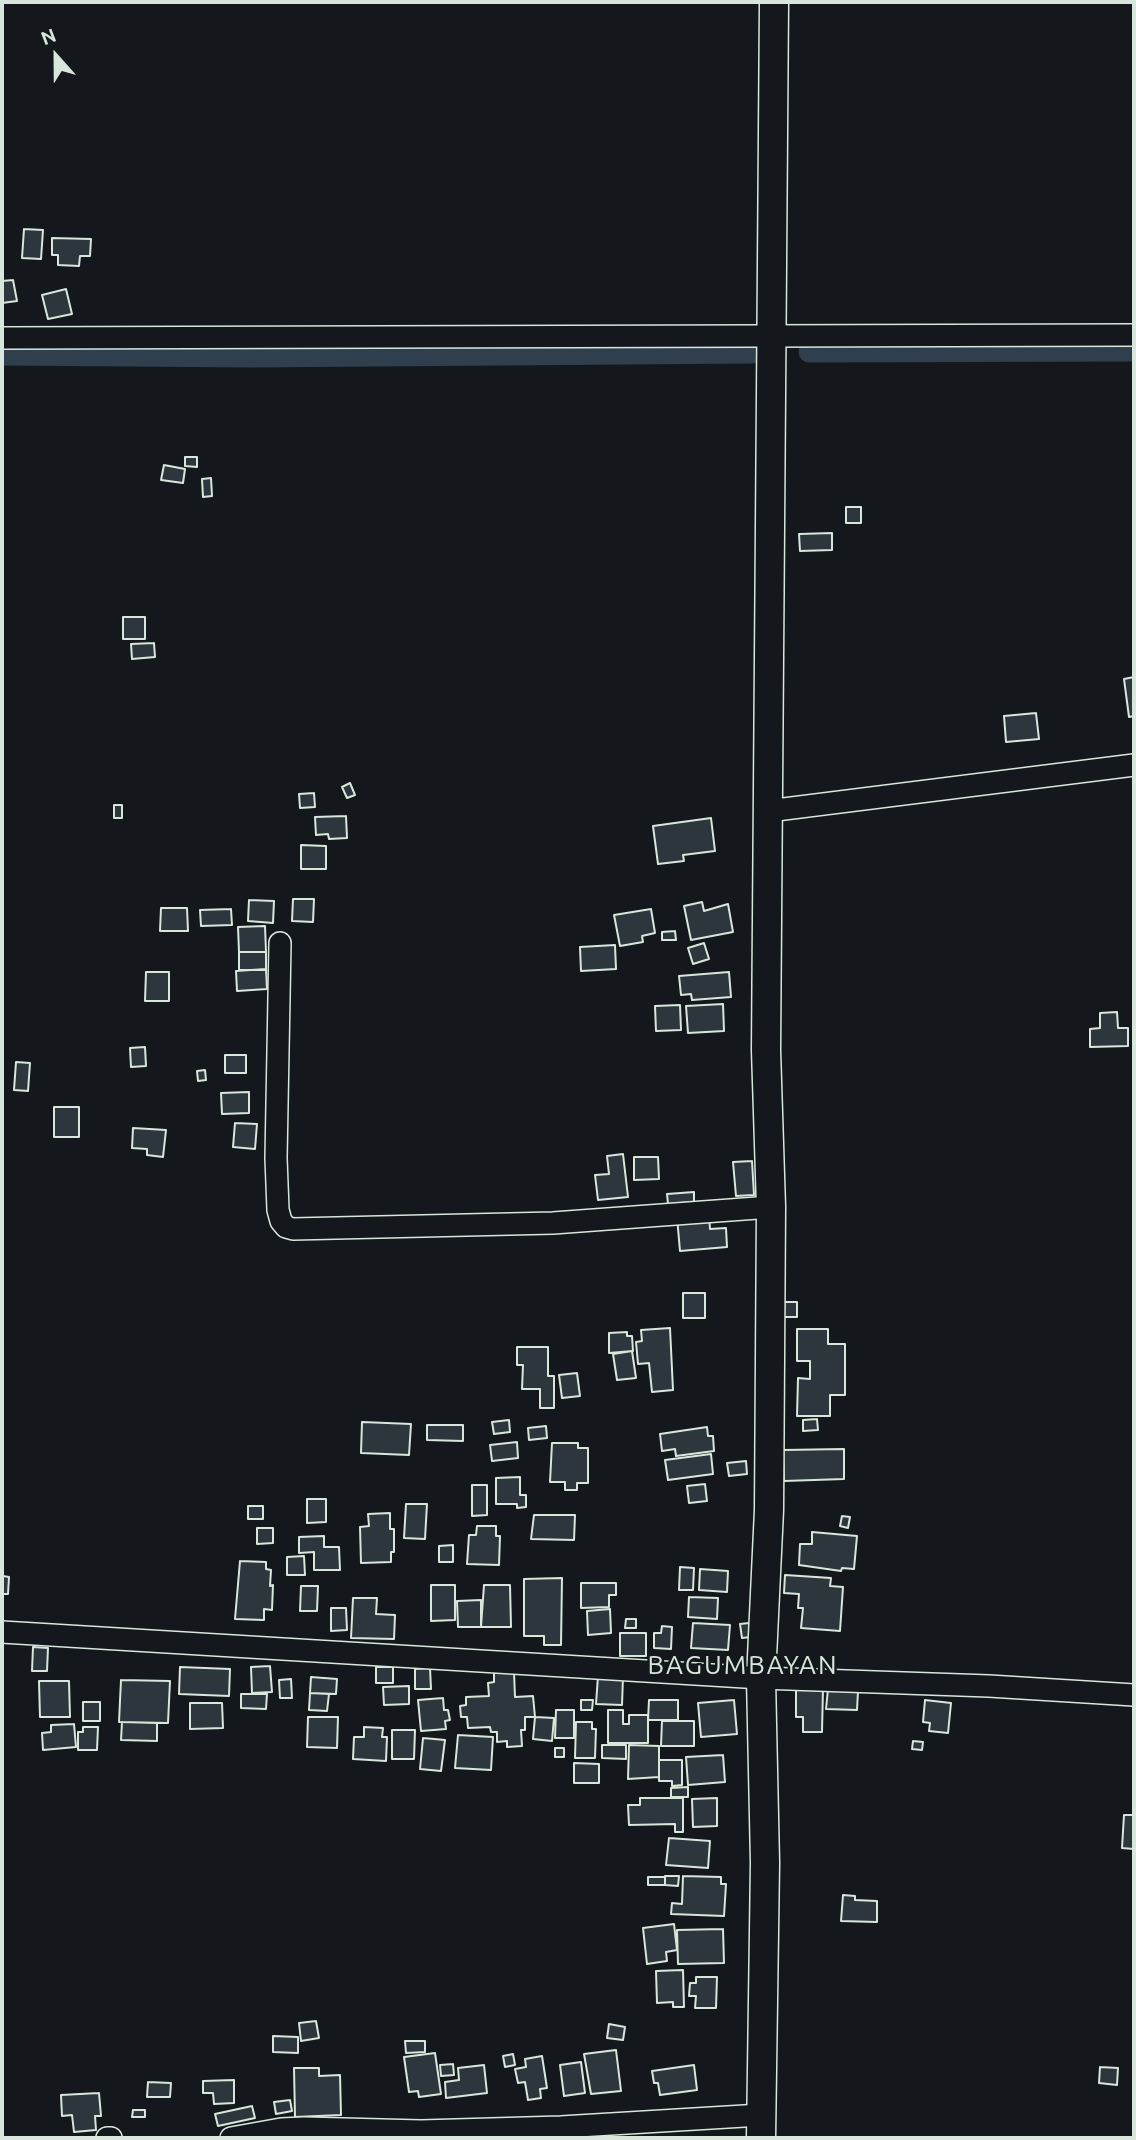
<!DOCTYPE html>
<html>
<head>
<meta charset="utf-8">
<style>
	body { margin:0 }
	#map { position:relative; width:1136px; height:2140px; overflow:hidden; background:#14181c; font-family:Ubuntu,sans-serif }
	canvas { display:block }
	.frame { position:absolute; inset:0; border:4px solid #d8e6dc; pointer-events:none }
	.north { position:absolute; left:21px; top:21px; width:70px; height:70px; -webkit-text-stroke:5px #14181c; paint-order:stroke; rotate:339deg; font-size:19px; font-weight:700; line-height:28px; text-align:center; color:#d8e6dc }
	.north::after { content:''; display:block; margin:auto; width:24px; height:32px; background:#d8e6dc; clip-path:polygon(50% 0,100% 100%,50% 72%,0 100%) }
</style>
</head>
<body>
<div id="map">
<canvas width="1136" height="2140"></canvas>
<div class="frame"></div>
<div class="north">N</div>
</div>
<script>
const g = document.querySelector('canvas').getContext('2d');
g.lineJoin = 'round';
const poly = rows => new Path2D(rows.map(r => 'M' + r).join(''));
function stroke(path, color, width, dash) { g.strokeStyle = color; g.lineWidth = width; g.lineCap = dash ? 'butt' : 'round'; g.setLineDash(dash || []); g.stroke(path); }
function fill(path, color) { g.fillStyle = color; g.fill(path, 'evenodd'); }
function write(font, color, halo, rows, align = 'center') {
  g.font = font + ' Ubuntu,sans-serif'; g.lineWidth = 5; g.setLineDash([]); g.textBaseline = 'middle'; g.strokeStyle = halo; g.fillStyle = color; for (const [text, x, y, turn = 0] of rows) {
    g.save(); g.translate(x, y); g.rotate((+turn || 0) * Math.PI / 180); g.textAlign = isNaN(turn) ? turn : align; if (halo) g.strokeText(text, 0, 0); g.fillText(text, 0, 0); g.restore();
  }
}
stroke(poly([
	[809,352,1134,351],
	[2,355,251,357,752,353]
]), '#2f3f4d', 21);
const building = poly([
	[24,229,43,230,41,259,22,258,24,229],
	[52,238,91,239,90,256,80,256,79,266,58,265,58,255,52,255,52,238],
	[13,280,17,301,2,303,2,281,13,280],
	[66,289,72,314,48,319,42,295,66,289],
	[185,457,197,457,197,467,185,466,185,457],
	[164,465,185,469,183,483,161,480,164,465],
	[211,478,212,496,203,497,202,479,211,478],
	[846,507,861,507,861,523,846,523,846,507],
	[832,533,832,550,800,551,799,534,832,533],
	[123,617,145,617,145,639,123,639,123,617],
	[154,643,155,657,132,659,131,644,154,643],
	[1134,677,1134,716,1129,717,1124,679,1134,677],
	[1036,713,1039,739,1006,742,1004,716,1036,713],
	[350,783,355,795,347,798,342,787,350,783],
	[314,793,315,807,300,808,299,794,314,793],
	[114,805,122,805,122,818,114,818,114,805],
	[346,816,347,838,329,839,328,834,316,835,315,817,346,816],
	[711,818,715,851,683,855,684,861,658,864,653,826,711,818],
	[301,845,326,846,326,869,301,869,301,845],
	[293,899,314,899,313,922,292,921,293,899],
	[249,900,274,901,273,923,248,921,249,900],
	[702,902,704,911,728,904,733,932,691,940,684,906,702,902],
	[161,908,187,908,188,931,160,931,161,908],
	[231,909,232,925,201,926,200,910,231,909],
	[651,909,655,933,642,936,643,942,620,946,614,915,651,909],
	[265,926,266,952,239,952,238,927,265,926],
	[675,931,676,940,662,940,662,932,675,931],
	[704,943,709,959,693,964,688,948,704,943],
	[615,945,616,969,581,971,580,947,615,945],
	[239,952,266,952,266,970,239,970,239,952],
	[266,969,267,989,237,991,236,971,266,969],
	[146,972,169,972,169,1001,145,1001,146,972],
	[729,972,731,997,692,1000,691,994,681,995,679,976,729,972],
	[723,1004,724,1031,688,1033,686,1006,723,1004],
	[680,1005,681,1030,656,1031,655,1006,680,1005],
	[1117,1012,1118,1028,1128,1028,1128,1046,1090,1047,1090,1029,1100,1028,1100,1013,1117,1012],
	[145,1047,146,1066,131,1067,130,1048,145,1047],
	[225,1055,246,1055,246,1073,225,1073,225,1055],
	[16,1062,30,1063,28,1091,14,1090,16,1062],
	[205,1070,206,1080,198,1081,197,1071,205,1070],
	[249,1092,249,1113,222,1114,221,1093,249,1092],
	[54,1107,79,1107,79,1137,54,1137,54,1107],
	[235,1123,257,1124,255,1149,233,1147,235,1123],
	[133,1128,166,1130,163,1157,147,1155,147,1149,132,1148,133,1128],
	[623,1154,628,1197,598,1200,595,1175,609,1174,607,1156,623,1154],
	[634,1157,658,1157,659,1179,634,1180,634,1157],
	[752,1161,754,1195,736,1196,733,1162,752,1161],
	[694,1192,694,1202,668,1204,667,1194,694,1192],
	[709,1215,710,1229,726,1228,727,1247,680,1251,677,1217,709,1215],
	[683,1293,705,1293,705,1318,683,1318,683,1293],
	[782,1302,797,1302,797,1317,783,1317,782,1302],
	[670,1328,673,1390,652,1392,649,1363,638,1364,636,1342,642,1341,641,1330,670,1328],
	[797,1329,828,1329,828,1344,845,1344,845,1395,830,1395,830,1416,797,1416,798,1378,810,1379,810,1361,797,1361,797,1329],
	[627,1332,627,1336,632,1336,633,1351,609,1353,609,1333,627,1332],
	[517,1347,548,1347,548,1376,554,1376,554,1408,540,1408,540,1389,522,1389,523,1365,517,1365,517,1347],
	[632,1351,636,1378,617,1380,613,1354,632,1351],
	[577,1373,580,1396,562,1398,559,1375,577,1373],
	[817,1419,818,1430,803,1431,803,1420,817,1419],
	[509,1420,510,1432,494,1434,492,1422,509,1420],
	[362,1422,411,1424,409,1455,361,1453,362,1422],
	[427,1425,463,1425,463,1441,427,1440,427,1425],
	[546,1426,547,1438,529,1440,528,1428,546,1426],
	[707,1427,708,1436,713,1436,714,1451,676,1456,675,1449,662,1451,660,1434,707,1427],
	[517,1442,518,1458,492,1461,490,1445,517,1442],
	[552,1443,578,1443,578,1448,588,1448,588,1483,577,1483,577,1490,565,1490,565,1482,550,1482,552,1443],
	[844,1449,844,1479,784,1481,783,1450,844,1449],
	[711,1454,713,1474,668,1480,665,1460,711,1454],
	[746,1461,747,1474,729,1476,727,1463,746,1461],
	[520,1477,520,1495,526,1495,526,1507,517,1508,517,1504,496,1504,496,1478,520,1477],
	[705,1484,707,1501,689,1503,687,1486,705,1484],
	[472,1485,487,1485,487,1515,472,1516,472,1485],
	[307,1499,326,1499,326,1522,307,1523,307,1499],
	[406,1504,427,1504,425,1539,404,1538,406,1504],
	[248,1506,263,1506,263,1519,248,1519,248,1506],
	[390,1513,390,1529,394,1529,394,1552,391,1552,391,1562,361,1563,360,1527,369,1526,368,1514,390,1513],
	[534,1515,575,1515,574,1540,531,1539,534,1515],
	[842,1516,850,1517,848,1528,840,1526,842,1516],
	[477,1526,496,1526,496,1536,500,1536,499,1565,467,1564,469,1535,476,1535,477,1526],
	[257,1528,273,1528,273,1543,257,1544,257,1528],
	[812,1532,857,1536,854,1569,842,1568,841,1571,799,1565,800,1544,812,1544,812,1532],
	[324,1536,324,1547,339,1547,340,1570,314,1570,314,1552,299,1553,299,1537,324,1536],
	[453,1545,453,1562,439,1562,439,1546,453,1545],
	[304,1556,305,1575,287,1575,287,1557,304,1556],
	[240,1561,266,1562,266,1569,271,1570,270,1586,273,1585,272,1610,264,1609,264,1620,235,1619,240,1561],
	[680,1567,694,1568,693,1590,679,1590,680,1567],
	[700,1569,728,1571,727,1592,699,1590,700,1569],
	[2,1570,3,1576,9,1577,8,1594,2,1594,2,1570],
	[785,1575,831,1578,830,1586,843,1587,840,1631,801,1628,803,1608,798,1608,799,1594,784,1593,785,1575],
	[562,1578,561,1645,544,1645,544,1636,524,1636,524,1579,562,1578],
	[581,1583,616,1583,616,1595,609,1595,609,1607,581,1608,581,1583],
	[431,1585,455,1585,455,1620,431,1621,431,1585],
	[484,1585,510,1585,511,1627,481,1627,484,1585],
	[301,1586,318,1586,317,1611,300,1611,301,1586],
	[689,1597,718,1598,717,1619,688,1617,689,1597],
	[353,1598,377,1598,376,1614,395,1615,394,1639,351,1638,353,1598],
	[481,1600,481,1627,458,1627,457,1601,481,1600],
	[331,1608,346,1608,347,1630,331,1631,331,1608],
	[610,1609,611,1633,588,1635,587,1611,610,1609],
	[626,1619,636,1619,636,1628,625,1628,626,1619],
	[693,1623,730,1625,728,1650,691,1648,693,1623],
	[749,1623,751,1637,742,1638,740,1624,749,1623],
	[662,1626,672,1627,671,1649,654,1648,654,1633,661,1633,662,1626],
	[620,1633,646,1633,646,1656,620,1656,620,1633],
	[33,1647,48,1648,47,1671,32,1671,33,1647],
	[270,1666,272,1692,252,1693,251,1667,270,1666],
	[180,1667,230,1669,229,1696,179,1694,180,1667],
	[376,1667,393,1667,393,1683,376,1683,376,1667],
	[430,1668,431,1689,415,1689,415,1669,430,1668],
	[514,1672,515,1697,533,1696,535,1717,525,1717,525,1730,521,1730,522,1746,507,1747,507,1741,497,1742,497,1732,491,1732,490,1727,468,1728,467,1717,461,1717,460,1706,466,1705,466,1697,489,1696,488,1683,494,1682,494,1673,514,1672],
	[598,1676,623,1677,622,1705,596,1704,598,1676],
	[311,1677,337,1679,336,1694,310,1693,311,1677],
	[291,1679,292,1698,280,1698,279,1680,291,1679],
	[121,1680,170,1681,168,1723,119,1722,121,1680],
	[39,1681,69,1681,70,1717,40,1717,39,1681],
	[409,1686,409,1704,384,1705,383,1687,409,1686],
	[796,1688,823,1688,822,1732,803,1732,803,1717,796,1717,796,1688],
	[828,1689,858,1691,857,1710,826,1709,828,1689],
	[310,1693,329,1694,327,1711,309,1710,310,1693],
	[241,1694,267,1694,266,1709,241,1708,241,1694],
	[443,1698,444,1710,448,1710,450,1720,445,1721,446,1729,421,1731,418,1700,443,1698],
	[581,1700,593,1700,592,1710,581,1710,581,1700],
	[649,1700,678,1700,678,1720,648,1720,649,1700],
	[734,1700,737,1734,701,1737,698,1703,734,1700],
	[925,1700,951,1703,948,1733,929,1731,930,1723,923,1722,925,1700],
	[83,1702,100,1702,100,1721,83,1721,83,1702],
	[190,1703,222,1703,223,1728,190,1729,190,1703],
	[556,1710,574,1710,574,1738,555,1738,556,1710],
	[608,1710,623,1710,623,1724,629,1724,629,1715,648,1715,648,1743,608,1743,608,1710],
	[308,1717,338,1717,337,1748,307,1747,308,1717],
	[535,1717,554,1718,552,1741,533,1739,535,1717],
	[662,1721,694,1721,694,1746,661,1746,662,1721],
	[122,1722,157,1723,157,1741,121,1740,122,1722],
	[576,1722,592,1722,592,1729,596,1729,595,1758,575,1758,576,1722],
	[74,1724,76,1747,43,1750,42,1733,51,1732,51,1725,74,1724],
	[83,1727,98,1727,97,1750,78,1750,78,1732,83,1732,83,1727],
	[364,1727,383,1728,382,1737,387,1737,386,1761,353,1759,354,1737,364,1737,364,1727],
	[392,1730,415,1730,414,1759,392,1759,392,1730],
	[458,1735,493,1737,491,1770,455,1768,458,1735],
	[423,1738,445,1740,441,1771,420,1769,423,1738],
	[913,1741,923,1742,922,1750,912,1749,913,1741],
	[602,1745,626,1745,626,1759,602,1758,602,1745],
	[629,1745,659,1746,659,1777,628,1779,629,1745],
	[555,1748,564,1748,564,1757,555,1757,555,1748],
	[723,1755,725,1782,688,1785,686,1757,723,1755],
	[659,1760,682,1760,682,1785,672,1786,672,1781,659,1781,659,1760],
	[574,1763,599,1764,599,1783,574,1783,574,1763],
	[688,1787,688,1797,671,1797,671,1788,688,1787],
	[640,1798,683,1798,683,1832,675,1832,675,1824,629,1825,628,1805,640,1805,640,1798],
	[717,1798,717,1826,693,1827,692,1799,717,1798],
	[1124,1815,1134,1815,1134,1849,1122,1848,1124,1815],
	[669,1838,710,1841,708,1868,666,1865,669,1838],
	[665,1876,679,1876,678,1886,665,1885,665,1876],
	[683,1876,721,1877,721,1884,726,1884,724,1916,671,1914,672,1903,682,1904,683,1876],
	[648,1877,665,1877,665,1885,648,1885,648,1877],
	[843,1895,855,1896,855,1900,877,1901,877,1922,841,1921,843,1895],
	[674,1924,677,1950,666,1952,667,1961,647,1964,643,1928,674,1924],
	[723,1929,724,1963,678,1964,677,1930,723,1929],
	[683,1970,684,2007,673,2007,673,2002,657,2003,656,1971,683,1970],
	[696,1977,717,1977,716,2008,695,2008,696,1996,689,1996,690,1983,696,1983,696,1977],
	[316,2021,319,2038,301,2041,299,2023,316,2021],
	[609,2024,625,2027,623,2040,607,2038,609,2024],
	[273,2036,298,2037,298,2053,273,2052,273,2036],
	[405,2041,425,2041,425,2052,406,2053,405,2041],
	[616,2050,621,2091,591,2094,584,2054,616,2050],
	[435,2053,441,2094,419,2097,418,2091,409,2092,404,2057,435,2053],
	[513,2054,515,2065,505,2067,503,2056,513,2054],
	[542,2056,547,2088,540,2089,541,2098,528,2100,525,2082,518,2083,515,2069,526,2067,525,2059,542,2056],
	[581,2062,585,2093,564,2096,560,2065,581,2062],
	[453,2064,454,2075,441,2076,440,2065,453,2064],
	[484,2065,487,2093,446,2098,445,2082,459,2080,458,2068,484,2065],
	[694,2065,697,2090,660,2095,658,2083,654,2083,652,2071,694,2065],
	[1100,2067,1118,2068,1117,2085,1099,2083,1100,2067],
	[294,2068,319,2068,319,2076,340,2075,341,2115,295,2117,294,2068],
	[234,2080,234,2103,214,2104,213,2093,203,2093,203,2081,234,2080],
	[148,2082,171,2083,170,2097,147,2097,148,2082],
	[99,2093,101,2116,95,2116,96,2130,74,2132,72,2115,62,2116,61,2095,99,2093],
	[290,2100,292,2111,276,2114,274,2102,290,2100],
	[252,2106,255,2118,218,2126,215,2114,252,2106],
	[133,2110,145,2110,145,2117,132,2117,133,2110]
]);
fill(building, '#2c363c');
stroke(building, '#d8e6dc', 2);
const minor = poly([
	[2,338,1134,335],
	[768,811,1134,765],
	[280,943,276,1158,278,1210,281,1221,286,1227,293,1229,553,1223,771,1207],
	[2,1632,761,1678,989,1686,1134,1695],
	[107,2138,111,2138],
	[231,2138,281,2129,304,2128,421,2131,561,2127,761,2115]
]);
const major = poly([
	[761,2138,765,1863,761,1678,769,1510,771,1207,766,1050,774,2]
]);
stroke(minor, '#d8e6dc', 24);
stroke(major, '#d8e6dc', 31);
stroke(minor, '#14181c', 21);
stroke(major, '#14181c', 28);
g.letterSpacing = '2px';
write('26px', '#d8e6dc', '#14181c', [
	["BAGUMBAYAN",743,1665]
]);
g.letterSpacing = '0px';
</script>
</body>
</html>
